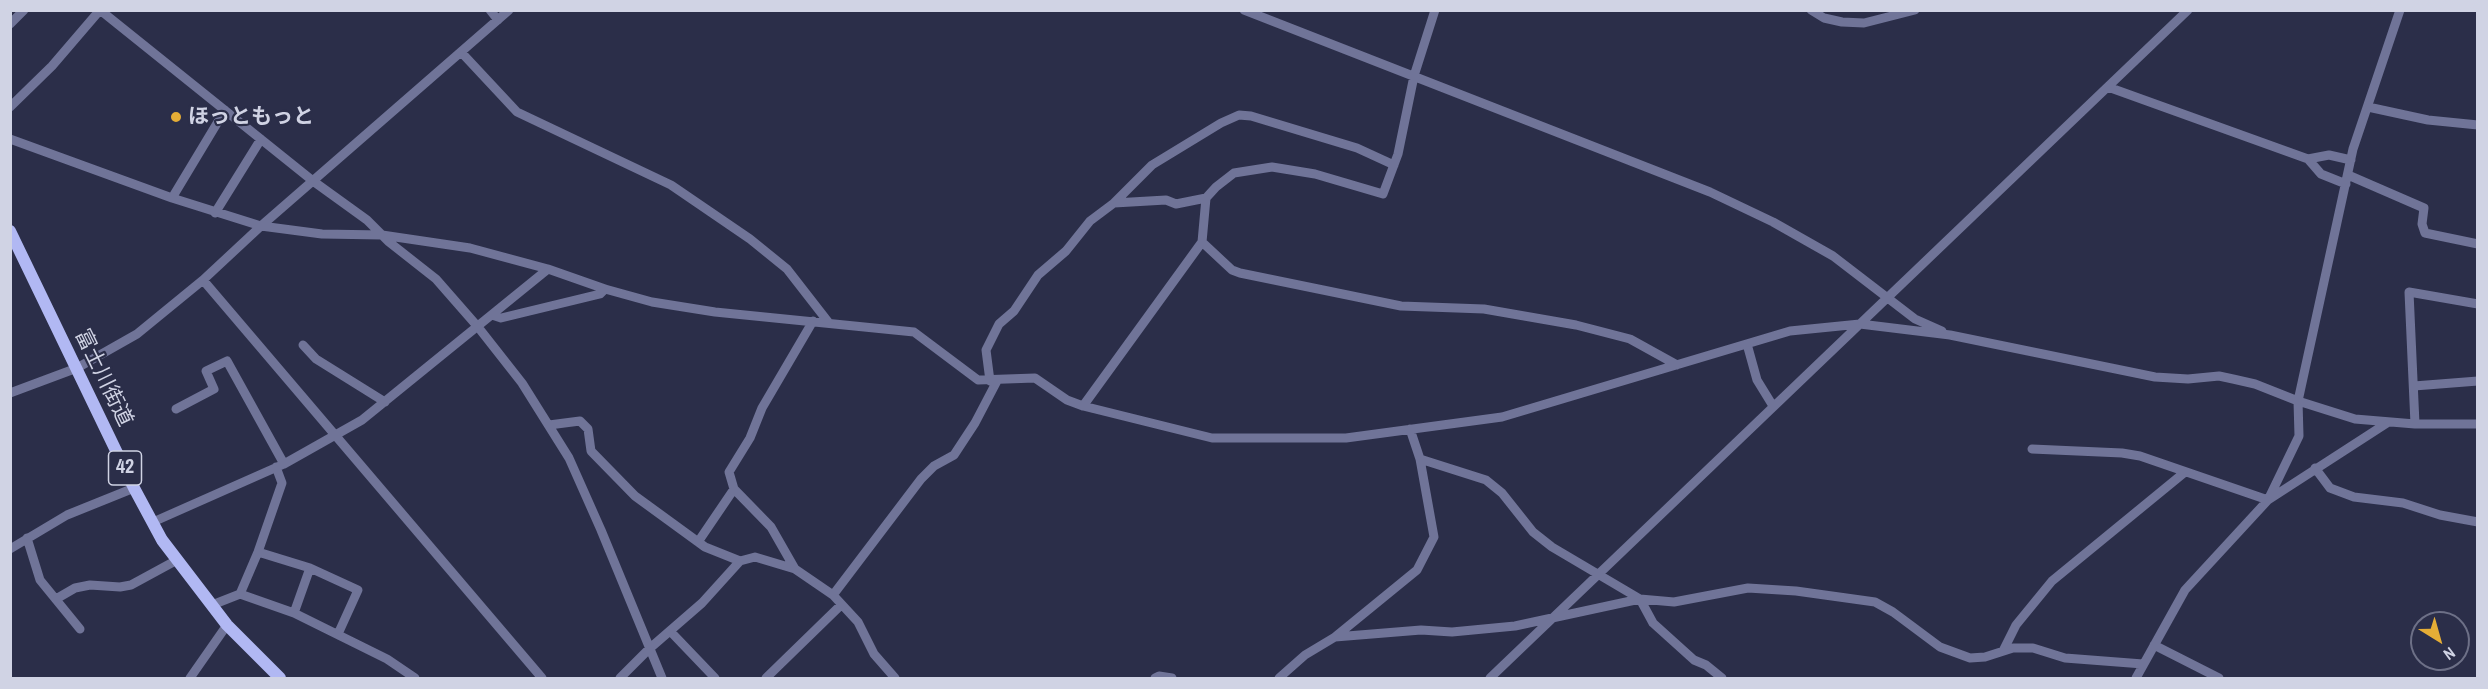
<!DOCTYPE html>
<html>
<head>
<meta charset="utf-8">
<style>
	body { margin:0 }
	#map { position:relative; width:2488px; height:689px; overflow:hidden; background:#2b2e49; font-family:"Archivo Narrow",sans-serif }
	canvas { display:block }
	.frame { position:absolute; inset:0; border:12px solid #d0d3e4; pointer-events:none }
	.north { position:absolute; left:2410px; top:611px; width:60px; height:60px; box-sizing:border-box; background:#2b2e49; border:2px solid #6d7087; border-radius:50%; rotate:143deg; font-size:16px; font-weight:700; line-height:24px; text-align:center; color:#d0d3e4 }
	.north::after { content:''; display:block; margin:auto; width:21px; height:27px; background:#e5ad36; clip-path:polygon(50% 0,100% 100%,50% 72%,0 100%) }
</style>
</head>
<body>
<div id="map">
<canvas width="2488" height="689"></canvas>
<div class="frame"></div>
<div class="north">N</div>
</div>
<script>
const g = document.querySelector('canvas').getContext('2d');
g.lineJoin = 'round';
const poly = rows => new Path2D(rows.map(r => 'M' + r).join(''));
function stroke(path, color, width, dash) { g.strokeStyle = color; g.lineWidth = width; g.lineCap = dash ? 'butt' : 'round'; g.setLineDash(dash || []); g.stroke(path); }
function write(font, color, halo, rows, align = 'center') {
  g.font = font + ' "Archivo Narrow","Noto Sans JP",sans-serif'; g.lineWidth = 4.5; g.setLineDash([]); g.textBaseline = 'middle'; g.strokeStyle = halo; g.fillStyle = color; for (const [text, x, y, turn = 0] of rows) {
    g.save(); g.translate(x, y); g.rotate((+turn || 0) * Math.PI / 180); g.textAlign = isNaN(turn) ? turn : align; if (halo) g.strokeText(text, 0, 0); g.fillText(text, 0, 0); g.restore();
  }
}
stroke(poly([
	[100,10,313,181,367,220,389,242,436,279,478,327,522,383,569,458,601,530,662,678],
	[490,10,498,20],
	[1244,10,1710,192,1773,222,1833,256,1915,319,1942,331],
	[1811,10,1824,18,1842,22,1864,23,1915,10],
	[10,24,24,10],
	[461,52,517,112,671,185,750,239,787,269,829,323],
	[2108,87,2308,159,2321,174,2346,184],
	[10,107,52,66,100,10],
	[2368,107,2428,120,2478,125],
	[10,139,172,198,261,226,322,234,382,235,470,248,548,269,605,289,652,302,715,312,914,332,978,380,1035,378,1067,400,1083,406,1212,438,1346,438,1502,417,1790,331,1860,324,1950,335,2155,377,2188,379,2219,376,2233,379,2255,384,2298,401,2355,419,2415,424,2478,424],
	[2308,159,2329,155,2351,160],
	[2348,175,2424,208,2422,224,2425,233,2478,244],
	[172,198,225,110],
	[1114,203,1152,165,1221,123,1239,115,1251,116,1357,148,1394,165],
	[215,213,261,139],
	[1202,242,1232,270,1240,273,1401,306,1484,309,1576,325,1630,339,1677,365],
	[203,280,542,678],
	[492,315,501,318,600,294,605,289],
	[1747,344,1757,380,1773,406],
	[303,345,316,359,385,402],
	[990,381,986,350,999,324,1014,311,1038,275,1066,251,1090,221,1114,203,1166,200,1176,204,1206,198,1216,187,1234,173,1272,167,1315,174,1383,194,1398,154,1414,76,1435,10],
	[2414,386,2478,381],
	[10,393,77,368,137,334,203,280,261,226,509,10],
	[1083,406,1202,242,1206,198],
	[176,409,214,389,206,371,227,361,284,464],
	[2415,424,2409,292,2478,304],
	[549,425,580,421,588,429,591,451,635,496,705,547,740,561],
	[2032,449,2122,453,2140,456,2268,500,2387,423],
	[1420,459,1486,480,1502,493,1533,532,1552,547,1640,599,1653,623,1694,660,1706,665,1722,678],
	[2315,468,2330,488,2354,497,2403,503,2440,515,2478,522],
	[734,489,771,527,795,569],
	[153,522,284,464,362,420,548,269],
	[27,538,40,580,80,629],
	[698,542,734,489,729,472,750,438,762,408,813,321],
	[10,549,67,515,134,488],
	[258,552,310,568,358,590,338,634],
	[240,594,258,552,282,483,276,467],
	[833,595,921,479,934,466,954,455,975,423,997,381],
	[56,599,75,588,90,585,120,587,131,585,177,560],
	[212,605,240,594,294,613,387,659,415,678],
	[294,613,310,568],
	[670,631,715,678],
	[1335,637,1417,570,1434,537,1420,459,1410,429],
	[2154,645,2219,678],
	[2003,651,2016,625,2052,581,2185,472],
	[190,678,227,625],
	[620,678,649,649,702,603,740,561,755,557,795,569,833,595,858,622,874,654,895,678],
	[766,678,841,605],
	[1155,678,1159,676,1172,678],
	[1279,678,1305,655,1335,637,1421,630,1452,632,1515,626,1640,599,1674,602,1748,588,1796,591,1875,602,1893,612,1940,647,1970,658,1985,657,2013,648,2033,648,2065,658,2143,664],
	[1490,678,2188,10],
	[2136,678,2185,590,2268,500,2299,436,2298,401,2353,149,2400,10]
]), '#707498', 9);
stroke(poly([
	[10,231,134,488,162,540,227,625,280,678]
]), '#b1b8f3', 12);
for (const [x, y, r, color] of [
	[176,117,6,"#e5ad36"]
]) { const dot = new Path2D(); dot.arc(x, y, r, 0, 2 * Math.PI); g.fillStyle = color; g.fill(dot); stroke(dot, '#2b2e49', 2); }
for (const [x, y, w] of [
	[125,468,33]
]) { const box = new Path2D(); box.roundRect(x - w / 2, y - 17, w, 34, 4.5); g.fillStyle = '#2b2e49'; g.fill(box); stroke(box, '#d0d3e4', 1.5); }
write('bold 20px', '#d0d3e4', null, [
	["42",125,468]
]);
write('bold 21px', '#d0d3e4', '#2b2e49', [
	["ほっともっと",188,117]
], 'left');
write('21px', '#d0d3e4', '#2b2e49', [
	["富士川街道",103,378,64]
]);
</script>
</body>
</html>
